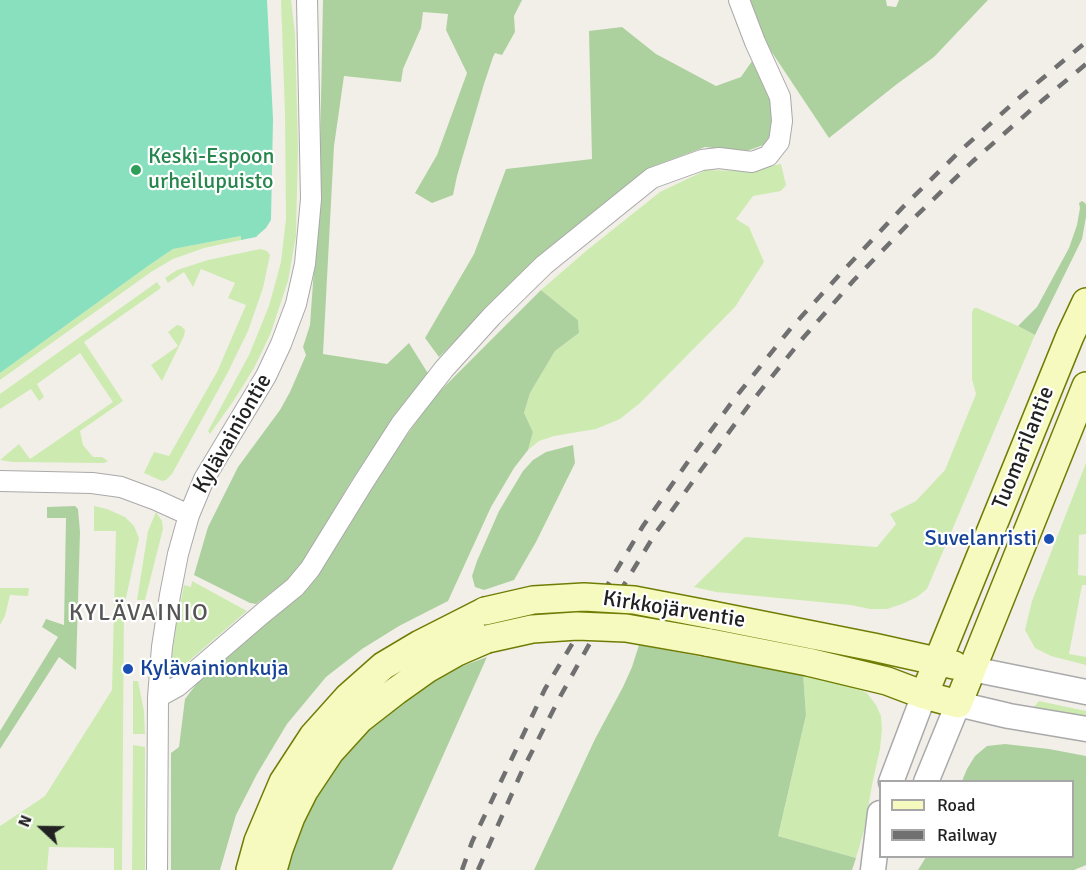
<!DOCTYPE html>
<html>
<head>
<meta charset="utf-8">
<style>
	body { margin:0 }
	#map { position:relative; width:1086px; height:870px; overflow:hidden; background:#f2efe9; font-family:Signika,sans-serif }
	canvas { display:block }
	.legend { position:absolute; left:879px; top:780px; width:195px; height:78px; box-sizing:border-box; background:#fff; border:2px solid #a7a7a7; margin:0; padding:8px 10px; list-style:none; font-size:18px; color:#222 }
	.legend li { display:flex; align-items:center; gap:12px; height:30px }
	.legend b { width:30px; border:2px solid #a7a7a7 }
	.north { position:absolute; left:12px; top:798px; width:60px; height:60px; -webkit-text-stroke:4px #fff; paint-order:stroke; rotate:292deg; font-size:16px; font-weight:700; line-height:24px; text-align:center; color:#222 }
	.north::after { content:''; display:block; margin:auto; width:21px; height:27px; background:#222; clip-path:polygon(50% 0,100% 100%,50% 72%,0 100%) }
</style>
</head>
<body>
<div id="map">
<canvas width="1086" height="870"></canvas>
<ul class="legend">
<li><b style="height:8px;background:#f7fabf"></b>Road</li>
<li><b style="height:8px;background:#707070"></b>Railway</li>
</ul>
<div class="north">N</div>
</div>
<script>
const g = document.querySelector('canvas').getContext('2d');
g.lineJoin = 'round';
function fill(path, color) { g.fillStyle = color; g.fill(path, 'evenodd'); }
const poly = rows => new Path2D(rows.map(r => 'M' + r).join(''));
function stroke(path, color, width, dash) { g.strokeStyle = color; g.lineWidth = width; g.lineCap = dash ? 'butt' : 'round'; g.setLineDash(dash || []); g.stroke(path); }
function write(font, color, halo, rows, align = 'center') {
  g.font = font + ' Signika,sans-serif'; g.lineWidth = 4.5; g.setLineDash([]); g.textBaseline = 'middle'; g.strokeStyle = halo; g.fillStyle = color; for (const [text, x, y, turn = 0] of rows) {
    g.save(); g.translate(x, y); g.rotate((+turn || 0) * Math.PI / 180); g.textAlign = isNaN(turn) ? turn : align; if (halo) g.strokeText(text, 0, 0); g.fillText(text, 0, 0); g.restore();
  }
}
fill(poly([
	[281,0,291,0,295,34,298,147,296,236,288,281,270,335,254,368,234,400,210,434,208,431,249,355,269,306,281,262,286,219,285,114],
	[781,164,786,185,781,191,753,196,736,219,749,227,764,262,735,307,640,403,620,419,596,429,554,436,539,441,528,450,533,432,524,413,530,393,555,351,579,333,578,320,541,290,586,251,660,192,706,170,742,171],
	[241,236,241,240,204,248,173,259,151,272,0,380,0,373,148,266,173,249],
	[260,249,267,251,270,255,263,288,248,331,227,374,172,474,166,480,162,481,144,473,154,452,169,456,217,372,246,305,228,298,235,283,201,269,193,287,184,272,168,283,165,278,177,270,208,260],
	[157,282,161,288,84,342,123,401,80,431,83,445,93,457,102,457,108,461,104,463,12,462,0,460,19,444,30,459,113,402,80,353,37,384,44,397,39,401,31,389,0,409,0,394],
	[974,308,977,308,1018,326,1035,335,927,589,917,597,902,604,887,609,870,609,851,605,716,592,694,587,745,537,877,547,896,524,890,514,916,501,945,470,976,394,972,379,972,312],
	[177,325,181,326,185,330,184,336,162,381,151,365,178,346,168,332],
	[1086,463,1086,534,1079,535,1078,575,1086,576,1086,585,1082,585,1069,654,1086,657,1086,665,1051,656,1035,648,1025,630,1032,601],
	[94,506,107,509,125,517,134,526,139,538,124,607,122,870,114,870,114,848,49,847,47,870,0,870,0,826,45,796,112,690,116,531,94,531],
	[156,512,162,521,163,529,145,600,137,600,148,531],
	[192,581,247,611,176,672,173,670,171,666,176,626,184,585,191,587],
	[0,588,29,588,28,596,10,595,5,616,0,625],
	[803,673,851,686,867,693,876,705,881,716,882,729,880,749,872,785,865,827,856,858,778,836,806,715],
	[133,681,138,681,144,711,145,734,133,734],
	[1039,701,1086,711,1086,721,1036,711,1034,707],
	[133,745,145,747,145,870,132,870]
]), '#cdebb0');
fill(poly([
	[323,0,522,0,514,16,515,32,502,55,495,53,493,57,484,84,457,176,453,195,432,203,415,193,437,155,467,73,446,30,448,14,423,12,421,28,403,69,401,82,344,76,334,146,323,354,387,364,409,343,429,375,385,430,350,483,323,530,294,575,256,604,250,603,194,575,208,527,238,467,280,410,290,392,306,355,303,347,310,325,319,198],
	[749,0,886,0,887,6,896,7,899,0,988,0,934,57,897,84,829,138,765,42],
	[622,27,656,54,716,86,741,77,752,61,769,93,775,122,766,144,744,152,705,147,654,166,535,262,439,357,425,338,474,254,506,169,592,159,589,31],
	[1082,201,1085,203,1086,205,1086,217,1082,239,1035,335,1018,326,1037,307,1069,248,1077,225,1080,208,1079,203],
	[541,290,578,320,579,333,555,351,530,393,524,413,533,432,528,450,514,468,491,507,448,601,399,626,362,649,326,677,287,724,257,774,236,815,220,870,171,870,171,753,179,747,185,699,204,674,304,592,348,519,433,398],
	[573,445,575,463,536,542,514,580,484,590,475,587,472,576,477,561,499,511,523,471,533,460,546,452],
	[75,506,78,509,80,532,76,670,59,657,0,749,0,731,58,637,42,627,46,619,64,625,66,518,47,518,47,507],
	[639,645,703,657,720,658,803,673,806,715,778,836,856,858,852,870,534,870,595,739,623,687,632,667],
	[487,657,392,870,282,870,298,818,358,734,417,687,457,668],
	[1005,744,1049,749,1086,756,1086,865,1074,870,918,870,926,857,1072,856,1072,782,962,781,967,769,975,756,987,746]
]), '#add19e');
fill(poly([
	[0,0,267,0,273,119,271,220,266,228,259,234,256,237,241,240,241,236,173,249,148,266,0,373]
]), '#88e0be');
const minor = poly([
	[0,481,92,483,121,487,156,500,189,515],
	[158,697,178,686,263,613,295,587,310,569,363,483,401,424,444,369,492,316,544,265,652,178,702,160,719,158,752,162,768,156,779,142,782,121,780,97,755,42,739,0],
	[157,870,158,697,162,647,170,595,178,554,189,515,204,479,266,376,281,344,296,304,305,264,311,199,307,0]
]);
const tertiary = poly([
	[972,669,1086,692],
	[891,782,924,695],
	[926,782,958,704,1009,716,1086,729],
	[873,870,880,813]
]);
const secondary = poly([
	[712,615,873,647,954,665],
	[706,642,808,662,887,681,924,695,958,704,1086,386],
	[924,695,1070,336,1086,302],
	[250,870,258,841,283,782,313,736,348,697,383,666,420,644,485,611],
	[273,870,279,849,291,817,304,791,330,752,360,719,396,691,427,669,457,652,487,639]
]);
stroke(minor, '#a9a9a9', 22);
stroke(tertiary, '#a9a9a9', 27);
stroke(secondary, '#707d05', 30);
stroke(minor, '#fff', 20);
stroke(tertiary, '#fff', 24);
stroke(secondary, '#f7fabf', 27);
stroke(poly([
	[462,870,472,842,545,689,643,526,687,463,735,398,791,328,843,271,903,207,960,151,1019,98,1086,42],
	[478,870,522,771,561,695,605,616,655,534,701,470,749,405,803,338,854,280,913,219,972,162,1032,109,1086,64]
]), '#707070', 4.5, [12, 12]);
const secondaryBridge = poly([
	[485,611,533,600,584,597,634,600,712,615],
	[487,639,532,629,577,626,626,628,706,642]
]);
stroke(secondaryBridge, '#707d05', 30, []);
stroke(secondaryBridge, '#f7fabf', 27);
for (const [x, y, r, color] of [
	[136,170,6,"#2e9e5b"],
	[1049,539,6,"#1a4fb4"],
	[128,669,6,"#1a4fb4"]
]) { const dot = new Path2D(); dot.arc(x, y, r, 0, 2 * Math.PI); g.fillStyle = color; g.fill(dot); stroke(dot, '#fff', 2); }
write('22px', '#27864d', '#fff', [
	["Keski-Espoon",148,157],
	["urheilupuisto",148,182]
], 'left');
write('22px', '#222', '#fff', [
	["Kylävainiontie",233,434,-60],
	["Tuomarilantie",1024,448,-68],
	["Kirkkojärventie",674,610,9]
]);
write('22px', '#164399', '#fff', [
	["Suvelanristi",1037,539],
	["Kylävainionkuja",140,669,"left"]
], 'right');
g.letterSpacing = '1.5px';
write('24px', '#555', '#fff', [
	["KYLÄVAINIO",139,614]
]);
g.letterSpacing = '0px';
</script>
</body>
</html>
